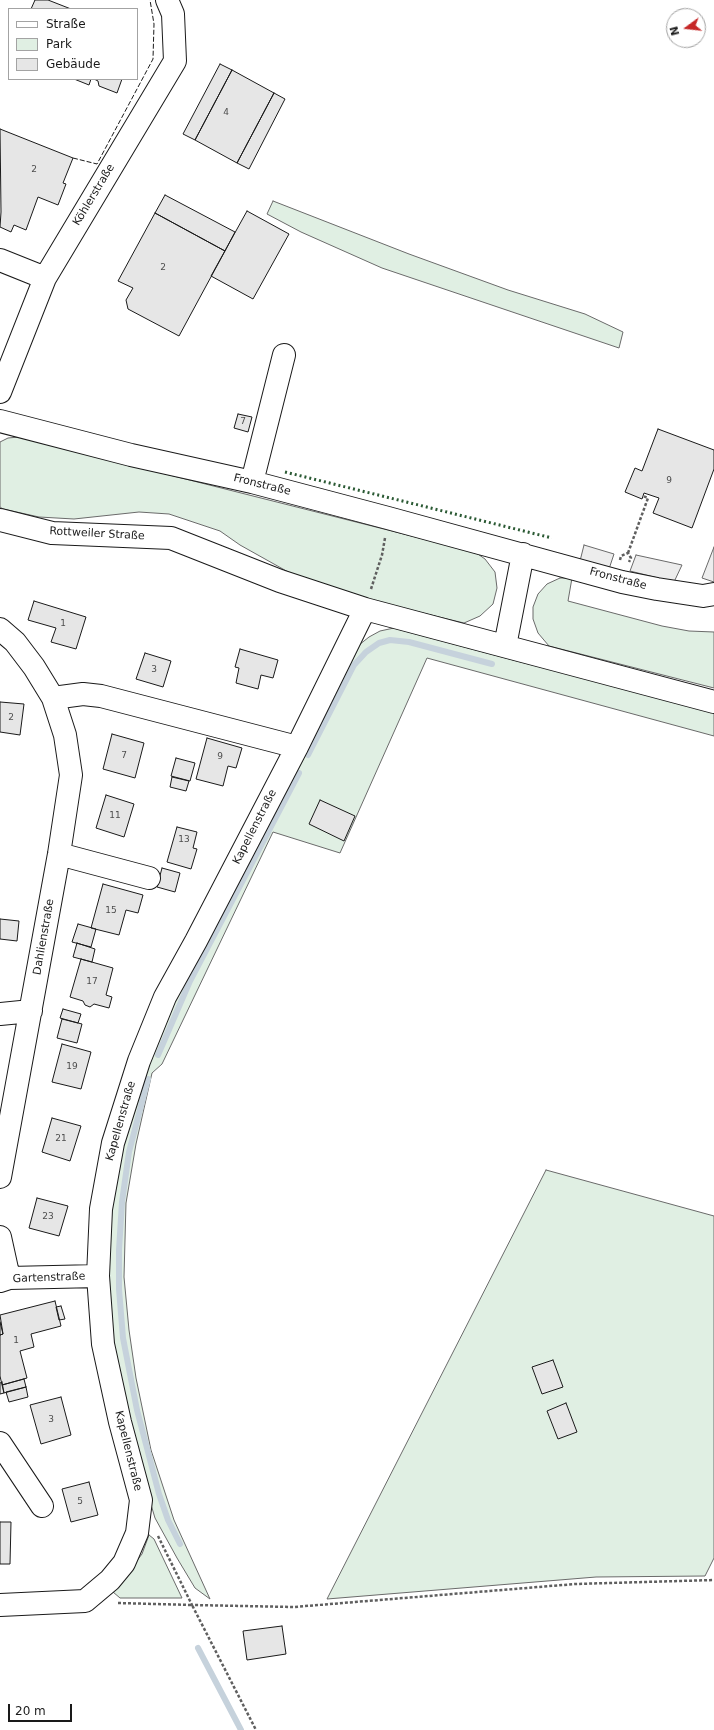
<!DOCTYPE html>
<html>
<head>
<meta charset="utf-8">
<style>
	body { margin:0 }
	#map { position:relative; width:714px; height:1730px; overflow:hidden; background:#fff; font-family:"DejaVu Sans",sans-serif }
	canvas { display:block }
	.legend { position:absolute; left:8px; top:8px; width:130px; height:72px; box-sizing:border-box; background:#fff; border:1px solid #a3a3a3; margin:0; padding:5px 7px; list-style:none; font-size:12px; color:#1a1a1a }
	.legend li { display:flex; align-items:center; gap:8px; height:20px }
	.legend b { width:20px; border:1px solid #a3a3a3 }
	.north { position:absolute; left:666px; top:8px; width:40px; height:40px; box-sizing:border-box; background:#fff; border:1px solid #a3a3a3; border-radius:50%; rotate:255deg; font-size:11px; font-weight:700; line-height:16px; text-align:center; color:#1a1a1a }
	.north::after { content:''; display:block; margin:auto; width:14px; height:18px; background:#c62828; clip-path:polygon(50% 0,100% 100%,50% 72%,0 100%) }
	.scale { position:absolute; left:8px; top:1704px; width:64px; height:18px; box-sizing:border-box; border:2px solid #1a1a1a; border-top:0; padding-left:5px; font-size:12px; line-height:14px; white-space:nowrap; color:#1a1a1a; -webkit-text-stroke:3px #fff; paint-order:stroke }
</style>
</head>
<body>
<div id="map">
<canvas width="714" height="1730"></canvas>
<ul class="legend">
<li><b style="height:5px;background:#fff"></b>Straße</li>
<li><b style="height:11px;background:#e0efe3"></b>Park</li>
<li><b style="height:11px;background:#e6e6e6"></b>Gebäude</li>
</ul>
<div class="north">N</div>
<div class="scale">20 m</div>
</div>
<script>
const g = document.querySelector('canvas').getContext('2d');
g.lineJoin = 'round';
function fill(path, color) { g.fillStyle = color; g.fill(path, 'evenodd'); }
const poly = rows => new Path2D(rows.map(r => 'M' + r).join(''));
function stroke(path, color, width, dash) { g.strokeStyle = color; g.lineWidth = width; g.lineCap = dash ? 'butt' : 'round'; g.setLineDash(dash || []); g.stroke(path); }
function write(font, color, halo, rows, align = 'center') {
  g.font = font + ' "DejaVu Sans",sans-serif'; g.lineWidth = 3; g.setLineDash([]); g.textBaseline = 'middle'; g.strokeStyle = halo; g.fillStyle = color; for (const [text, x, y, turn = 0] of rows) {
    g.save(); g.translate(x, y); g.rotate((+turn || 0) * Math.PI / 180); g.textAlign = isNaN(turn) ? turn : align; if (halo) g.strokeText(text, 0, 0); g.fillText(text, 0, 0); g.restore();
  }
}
const green = poly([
	[273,201,409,254,508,290,585,314,623,332,619,348,382,268,301,232,267,214,273,201],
	[19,437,475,552,485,559,495,572,497,588,493,604,480,616,464,623,356,597,290,573,240,545,220,531,169,514,139,512,74,519,39,517,3,509,0,507,0,442,8,438,19,437],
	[560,578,572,578,568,601,662,626,689,631,714,632,714,688,549,646,538,633,533,619,533,607,538,594,547,584,560,578],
	[394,628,517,661,714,711,714,736,427,658,340,853,273,832,162,1064,152,1073,136,1144,126,1203,124,1277,129,1330,136,1378,151,1450,174,1520,210,1599,195,1588,177,1558,155,1518,130,1435,116,1362,108,1289,109,1231,115,1178,145,1058,354,649,369,637,380,631,394,628],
	[546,1170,714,1216,714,1558,705,1576,596,1577,327,1599,546,1170],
	[149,1535,154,1539,182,1598,120,1598,113,1592,142,1554,149,1535]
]);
fill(green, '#e0efe3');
stroke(green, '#6a6a6a', 1);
const parking = poly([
	[584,545,614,554,609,569,580,561,584,545],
	[714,547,714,582,702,578,714,547],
	[636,555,682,565,674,582,630,571,636,555]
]);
fill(parking, '#ededed');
stroke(parking, '#6a6a6a', 1);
stroke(poly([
	[308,755,354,665,366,652,379,643,390,640,409,642,492,664],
	[158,1055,190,981,299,773],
	[148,1079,129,1152,122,1202,119,1250,119,1289,123,1338,137,1410,159,1494,168,1520,180,1544],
	[198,1648,241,1730]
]), '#c6d2dc', 6);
const building = poly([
	[35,0,48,0,71,9,31,9,35,0],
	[220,64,232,70,195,140,183,134,220,64],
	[232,70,274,93,237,163,195,140,232,70],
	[74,79,91,79,89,85,74,79],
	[94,79,122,79,117,93,99,86,98,81,94,79],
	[274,93,285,99,249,169,237,163,274,93],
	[0,129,73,158,63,183,66,184,58,205,38,197,26,230,14,225,11,232,0,227,1,212,0,129],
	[165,195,235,232,225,251,155,213,165,195],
	[247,211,289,234,253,299,211,276,247,211],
	[155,213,225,251,179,336,128,309,126,300,133,288,118,281,155,213],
	[238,414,252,417,248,432,234,428,238,414],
	[658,429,714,450,714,469,692,528,653,513,659,498,644,493,642,499,625,492,635,468,642,471,658,429],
	[34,601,86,617,76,649,51,642,56,628,28,620,34,601],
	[240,649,278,660,273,678,261,675,258,689,236,683,239,668,235,667,240,649],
	[145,653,171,661,163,687,136,679,145,653],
	[0,702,24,704,20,735,0,732,0,702],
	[112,734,144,743,135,778,103,769,112,734],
	[207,738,242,748,236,768,228,766,223,786,196,779,207,738],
	[176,758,195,763,190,781,171,776,176,758],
	[172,777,189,781,186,791,170,787,172,777],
	[106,795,134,804,124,837,96,828,106,795],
	[320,800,355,816,344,841,309,824,320,800],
	[177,827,197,832,193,848,197,849,191,869,167,862,177,827],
	[162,868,180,873,175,892,157,887,162,868],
	[103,884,143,895,138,913,126,910,119,935,91,928,103,884],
	[0,919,19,921,17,941,0,939,0,919],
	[78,924,96,929,91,947,72,942,78,924],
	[77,943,95,949,92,962,73,957,77,943],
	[81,959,113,968,106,995,112,997,109,1008,94,1004,90,1007,85,1005,83,1001,70,997,81,959],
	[63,1009,81,1014,78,1023,60,1018,63,1009],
	[62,1019,82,1024,77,1043,57,1038,62,1019],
	[62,1044,91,1052,81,1089,52,1082,62,1044],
	[52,1118,81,1126,70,1161,42,1152,52,1118],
	[37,1198,68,1206,59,1236,29,1228,37,1198],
	[55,1301,61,1326,31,1334,34,1347,20,1351,27,1378,2,1385,0,1376,0,1335,3,1334,0,1315,55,1301],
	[61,1306,65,1319,59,1320,56,1307,61,1306],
	[0,1322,3,1334,0,1335,0,1322],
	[553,1360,563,1387,542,1394,532,1367,553,1360],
	[24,1379,26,1387,4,1393,2,1385,24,1379],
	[2,1382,4,1393,0,1394,0,1383,2,1382],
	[26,1387,28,1397,9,1402,6,1392,26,1387],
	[61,1397,71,1435,41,1444,30,1405,61,1397],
	[566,1403,577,1432,558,1439,547,1411,566,1403],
	[89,1482,98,1515,71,1522,62,1489,89,1482],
	[0,1522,11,1522,10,1564,0,1564,0,1522],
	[282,1626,286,1654,247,1660,243,1631,282,1626]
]);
fill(building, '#e6e6e6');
stroke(building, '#1a1a1a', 1);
const minor = poly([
	[0,260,45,278],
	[0,392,45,278,175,61,173,14,167,0],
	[0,421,131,455,252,482,388,518,622,582,657,589,703,596,714,594],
	[252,482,284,355],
	[0,520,52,533,171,538,280,581,365,609,714,702],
	[0,629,15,642,34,667,53,698,65,735,71,775,59,854,0,1177],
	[505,646,523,554],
	[53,698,83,694,101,696,297,747],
	[59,854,149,878],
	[0,1014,31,1011],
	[0,1237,9,1278],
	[0,1281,9,1278,98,1276],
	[0,1443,42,1506],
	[0,1605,85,1601,110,1580,124,1563,137,1533,141,1500,120,1422,103,1344,98,1276,101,1209,113,1143,139,1061,165,997,196,941,297,747,365,609]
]);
stroke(minor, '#1a1a1a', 24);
stroke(poly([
	[628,553,648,498,643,496],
	[620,560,621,556,628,553,631,558,629,562],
	[371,589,382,555,385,538],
	[158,1536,192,1605,294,1607,575,1584,714,1580],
	[118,1603,192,1605,256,1730]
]), '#5f5f5f', 2.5, [3, 2]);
stroke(minor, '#fff', 22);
stroke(poly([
	[285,472,552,538]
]), '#2b5a34', 3, [2, 3]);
stroke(poly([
	[73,158,97,164,153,59,154,24,150,0]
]), '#1a1a1a', 1, [5, 2]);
write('9px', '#4d4d4d', null, [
	["4",226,113],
	["2",34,170],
	["2",163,268],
	["7",243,422],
	["9",669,481],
	["1",63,624],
	["3",154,670],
	["2",11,718],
	["7",124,756],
	["9",220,757],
	["11",115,816],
	["13",184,840],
	["15",111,911],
	["17",92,982],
	["19",72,1067],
	["21",61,1139],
	["23",48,1217],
	["1",16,1341],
	["3",51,1420],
	["5",80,1502]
]);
write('11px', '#1a1a1a', '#fff', [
	["Köhlerstraße",94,195,-59],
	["Fronstraße",262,485,14],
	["Rottweiler Straße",97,534,3],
	["Fronstraße",618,579,15],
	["Kapellenstraße",255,827,-63],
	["Dahlienstraße",44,937,-80],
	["Kapellenstraße",121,1121,-74],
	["Gartenstraße",49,1278,-2],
	["Kapellenstraße",128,1451,76]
]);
</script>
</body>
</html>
